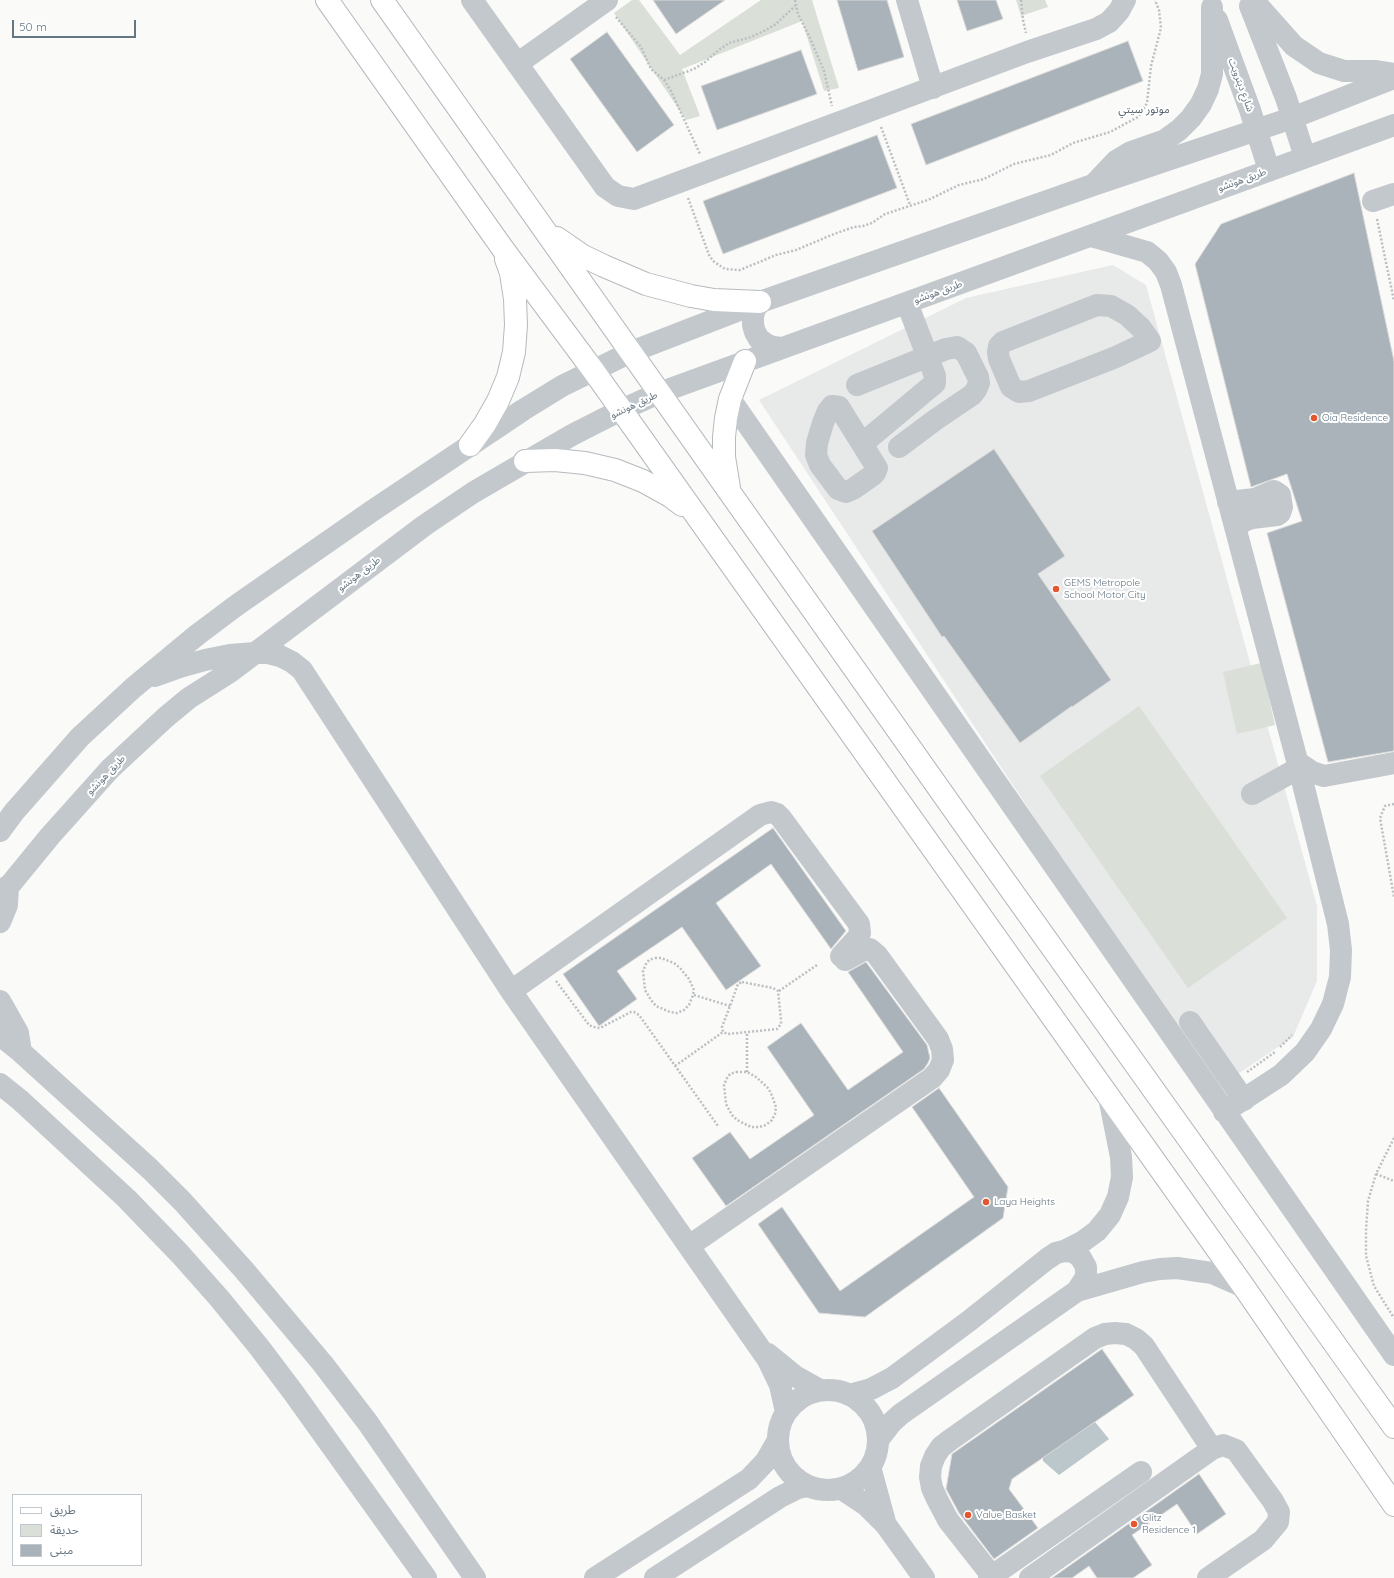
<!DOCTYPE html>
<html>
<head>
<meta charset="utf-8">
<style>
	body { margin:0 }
	#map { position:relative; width:1394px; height:1578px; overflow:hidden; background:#fafaf8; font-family:Quicksand,"Noto Sans Arabic",sans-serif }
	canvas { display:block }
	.legend { position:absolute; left:12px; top:1494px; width:130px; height:72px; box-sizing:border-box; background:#fff; border:1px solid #c1c8cd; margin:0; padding:5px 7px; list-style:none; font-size:12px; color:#657683 }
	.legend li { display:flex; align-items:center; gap:8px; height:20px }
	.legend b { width:20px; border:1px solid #c1c8cd }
	.scale { position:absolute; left:12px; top:20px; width:124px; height:18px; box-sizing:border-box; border:2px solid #657683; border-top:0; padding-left:5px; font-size:12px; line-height:14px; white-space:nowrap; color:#657683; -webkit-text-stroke:3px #fff; paint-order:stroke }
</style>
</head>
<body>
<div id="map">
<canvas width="1394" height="1578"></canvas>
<ul class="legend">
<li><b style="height:5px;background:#fff"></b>طريق</li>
<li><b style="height:11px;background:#dadfd7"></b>حديقة</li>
<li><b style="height:11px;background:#aab3b9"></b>مبنى</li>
</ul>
<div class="scale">50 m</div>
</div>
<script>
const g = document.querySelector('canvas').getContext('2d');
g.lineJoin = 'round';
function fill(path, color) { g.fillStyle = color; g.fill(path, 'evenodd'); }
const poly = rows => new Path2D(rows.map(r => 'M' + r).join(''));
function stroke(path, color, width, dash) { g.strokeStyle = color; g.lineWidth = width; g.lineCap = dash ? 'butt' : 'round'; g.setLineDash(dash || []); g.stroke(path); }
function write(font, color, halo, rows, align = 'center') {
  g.font = font + ' Quicksand,"Noto Sans Arabic",sans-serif'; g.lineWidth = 4; g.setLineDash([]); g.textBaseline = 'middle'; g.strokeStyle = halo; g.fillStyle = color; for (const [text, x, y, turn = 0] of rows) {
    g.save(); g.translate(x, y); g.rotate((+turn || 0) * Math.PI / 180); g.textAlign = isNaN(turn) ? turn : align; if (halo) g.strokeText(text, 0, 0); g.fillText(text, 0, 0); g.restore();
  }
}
fill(poly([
	[1113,265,1146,285,1317,906,1317,981,1293,1037,1214,1090,759,400,966,298]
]), '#e8e9e9');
fill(poly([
	[632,0,639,0,680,55,761,0,812,0,839,88,824,91,802,21,682,69,700,116,686,120,614,13],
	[1016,0,1045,0,1048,7,1021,16],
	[1261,663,1275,725,1237,734,1223,672],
	[1139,706,1287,918,1188,988,1040,776]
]), '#dadfd7');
fill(poly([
	[1095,1422,1109,1439,1059,1475,1043,1461,1043,1445,1061,1441]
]), '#bbc7cb');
const building = poly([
	[653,0,725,0,676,34,653,0],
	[837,0,887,0,904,57,858,71,837,0],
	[957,0,996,0,1003,19,967,31,957,0],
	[607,32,674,125,637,152,570,59,607,32],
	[1128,41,1143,81,926,165,911,124,1128,41],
	[801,50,817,94,717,130,701,86,801,50],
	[877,135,897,188,723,254,703,201,877,135],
	[1354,173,1394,361,1394,751,1328,762,1267,533,1302,521,1287,474,1251,487,1195,264,1221,224,1354,173],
	[994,449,1065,556,1038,574,1111,680,1072,707,1072,706,1020,743,944,636,942,637,872,531,994,449],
	[773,828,846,931,831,949,771,864,716,903,761,966,726,990,682,927,617,971,637,999,599,1026,563,974,773,828],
	[866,962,927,1045,930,1058,928,1063,924,1069,726,1206,692,1158,730,1132,750,1159,814,1115,767,1047,801,1023,848,1090,903,1052,848,972,866,962],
	[939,1088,1008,1187,1003,1218,865,1317,819,1313,758,1224,782,1207,840,1291,974,1197,912,1107,939,1088],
	[1102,1349,1134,1395,1012,1479,1009,1489,1038,1528,994,1559,959,1513,946,1489,952,1454,1102,1349],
	[1199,1474,1226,1514,1197,1534,1177,1504,1132,1535,1152,1565,1133,1578,1097,1578,1089,1566,1072,1578,1052,1578,1199,1474]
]);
fill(building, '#aab3b9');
stroke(building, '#dcdcda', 1);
const major = poly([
	[327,0,503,249,593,370,1244,1287,1394,1505],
	[382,0,969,831,1394,1427],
	[557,238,583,256,604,266,646,284,691,296,714,300,760,302],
	[470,445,485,424,498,401,508,377,514,352,516,325,515,299,511,273,506,259],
	[525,461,555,460,585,463,615,470,643,481,670,496,682,505],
	[729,488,724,457,724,437,726,418,730,399,745,361]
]);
stroke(major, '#b5babe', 24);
stroke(poly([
	[795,0,798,14,810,38,824,71,832,106],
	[1021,0,1023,20,1026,33],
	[616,17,641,47,651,69,664,80,671,91,700,154],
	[664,80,694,69,705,62,720,49,729,43,751,37,766,30,776,24,795,6],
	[881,127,910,205],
	[688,198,709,255,713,261,725,269,740,270,776,255,796,250,834,234,854,227,863,226,872,223,885,214,928,200,959,185,984,179,1014,164,1051,155,1073,143,1110,132,1138,117,1143,110,1147,103,1151,66,1161,28,1159,10,1155,0],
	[1377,219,1394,301],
	[1394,804,1385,806,1380,818,1394,897],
	[655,958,661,958,674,963,680,968,689,979,694,990,693,995,689,1005,684,1010,677,1013,670,1012,656,1006,651,1000,645,990,643,971,646,964,649,960,655,958],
	[556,981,589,1025,593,1027,600,1028,631,1012,634,1012,639,1015,718,1126],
	[742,982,773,988,778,991,781,1020,781,1024,777,1029,728,1034,723,1032,722,1027,730,1006,738,984,742,982],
	[779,991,817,965],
	[694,995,730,1006],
	[1280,1047,1292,1035],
	[675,1066,723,1032],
	[736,1072,747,1072,756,1077,767,1087,771,1093,776,1107,775,1114,772,1120,766,1125,759,1127,751,1127,737,1120,732,1115,726,1104,724,1085,727,1078,730,1074,736,1072],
	[747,1072,747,1033],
	[1247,1072,1275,1052],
	[1394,1138,1376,1174,1368,1201,1366,1230,1366,1256,1374,1286,1394,1318],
	[1376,1174,1394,1181]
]), '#bbbfc2', 2.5, [2, 2]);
stroke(poly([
	[472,0,605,187,618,196,634,199,1027,52,1096,29,1109,22,1119,11,1125,0],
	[907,0,933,88],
	[1253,0,1294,46,1319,63,1344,71,1376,71,1394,74],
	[1250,6,1286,98,1305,157],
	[1217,20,1250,110,1269,170],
	[517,64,607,0],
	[1096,182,1116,161,1131,152,1165,140,1179,130,1191,118,1201,104,1208,89,1212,74,1212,7],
	[1373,201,1394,194],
	[1091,236,1147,252,1158,261,1166,272,1171,285,1299,768,1338,924,1341,950,1340,977,1333,1004,1321,1029,1305,1052,1281,1075,1224,1112],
	[760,302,755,309,753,316,753,325,755,332,759,339,766,344,773,347,781,348],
	[1097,305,1111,306,1127,315,1141,328,1150,341,1116,357,1029,391,1019,392,1011,387,999,359,998,352,999,346,1003,342,1097,305],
	[857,385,946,349,957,347,966,353,978,377,979,383,976,390,972,395,935,420,899,447],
	[730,399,1394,1355],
	[832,406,839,407,877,468,875,473,873,475,853,489,846,492,838,489,820,465,816,455,817,443,823,423,828,411,832,406],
	[862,444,935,383,935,376,907,303],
	[1228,502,1255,499,1274,491,1280,495,1282,507,1280,513,1277,515,1252,518,1244,521,1235,527],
	[155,676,180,667,205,660,230,655,255,653,268,653,280,656,292,662,302,670,511,991,768,1360,780,1385,786,1412],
	[1297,762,1312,772,1324,776,1394,763],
	[1252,794,1299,768],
	[0,831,14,812,80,737,133,688,197,635,237,605,372,511,523,410,562,386,631,352,760,302,1093,185,1292,118,1394,78],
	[0,897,50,836,110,769,166,717,189,698,230,672,425,525,474,492,572,435,621,410,659,393,1394,125],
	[0,922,7,905,8,886],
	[511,991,760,815,771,812,777,814,781,818,859,924,860,933,859,936,841,956],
	[0,1001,18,1033,21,1052],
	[1190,1022,1244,1100],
	[0,1035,21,1052,150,1169,183,1202,244,1270,323,1364,368,1423,475,1578],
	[0,1084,20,1100,127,1199,180,1254,219,1298,259,1347,293,1392,426,1578],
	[689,1246,932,1078,939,1070,943,1060,942,1049,938,1039,877,955,870,949,865,949,845,960],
	[1064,1251,1082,1242,1097,1231,1110,1215,1118,1197,1122,1177,1121,1157,1109,1097],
	[1077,1291,1143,1272,1160,1269,1177,1268,1212,1273,1244,1287],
	[768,1354,795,1376,820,1390],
	'778 1440a50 50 0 1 1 100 0a50 50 0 1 1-100 0Z',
	[849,1395,871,1389,892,1378,969,1321,1047,1259,1056,1253,1064,1251,1074,1252,1081,1258,1086,1267,1086,1277,1077,1291,901,1414,892,1422,878,1440],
	[870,1467,885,1522],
	[842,1489,866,1505,886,1525,924,1578],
	[992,1576,948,1520,937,1499,932,1488,930,1477,931,1466,935,1456,941,1447,950,1440,1095,1338,1105,1334,1115,1333,1126,1334,1136,1339,1144,1346,1212,1449],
	[595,1578,749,1479,766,1461,778,1440],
	[655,1578,780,1497,798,1488,808,1486],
	[989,1578,1141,1472],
	[1030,1578,1212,1449,1223,1445,1236,1450,1273,1501,1279,1512,1278,1522,1263,1540,1208,1578]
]), '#c3c8cc', 22);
stroke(major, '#fff', 22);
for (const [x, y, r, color] of [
	[1314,418,4,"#e4572e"],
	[1056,589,4,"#e4572e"],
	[986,1202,4,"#e4572e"],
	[968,1515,4,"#e4572e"],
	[1134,1524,4,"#e4572e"]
]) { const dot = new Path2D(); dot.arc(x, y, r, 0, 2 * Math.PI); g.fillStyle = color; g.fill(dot); stroke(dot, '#fff', 1.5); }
write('10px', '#657683', '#fff', [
	["شارع ديترويت",1241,85,70],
	["طريق هونشو",1242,180,-20],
	["طريق هونشو",938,292,-20],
	["طريق هونشو",634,405,-25],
	["طريق هونشو",359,574,-37],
	["طريق هونشو",106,775,-46]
]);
write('10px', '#657683', '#fff', [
	["Oia Residence",1322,418],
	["GEMS Metropole",1064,583],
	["School Motor City",1064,595],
	["Laya Heights",994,1202],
	["Value Basket",976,1515],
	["Glitz",1142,1518],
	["Residence 1",1142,1530]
], 'left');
write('11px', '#57646e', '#fff', [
	["موتور سيتي",1144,110]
]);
</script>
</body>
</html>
